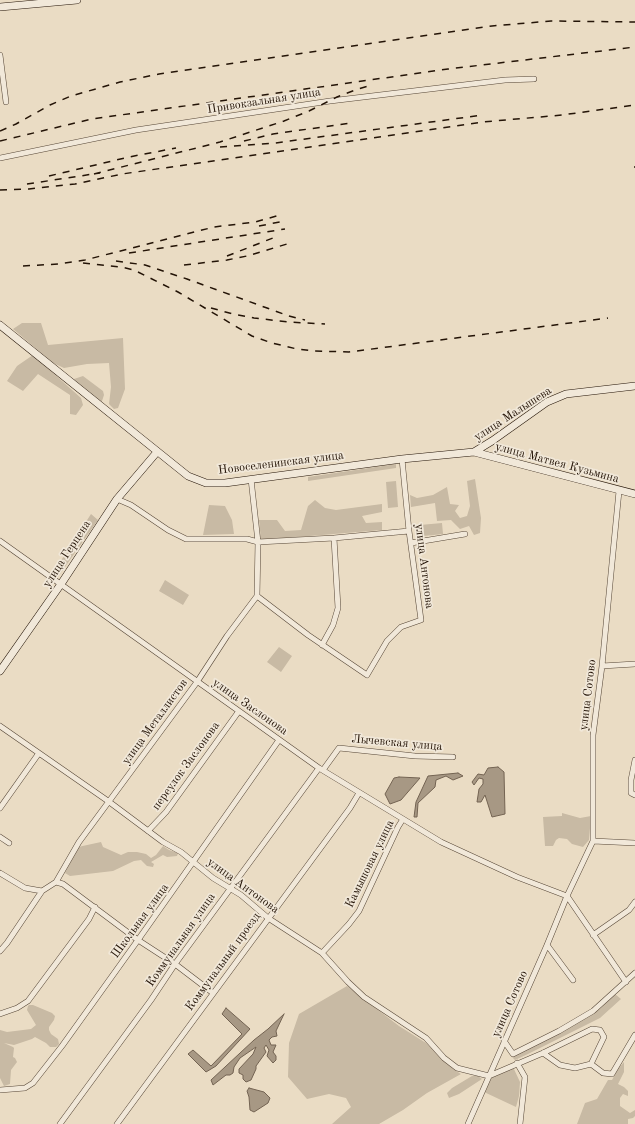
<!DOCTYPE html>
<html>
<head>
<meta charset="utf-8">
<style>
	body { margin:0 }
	canvas { display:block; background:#eadcc4 }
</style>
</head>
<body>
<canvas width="635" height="1124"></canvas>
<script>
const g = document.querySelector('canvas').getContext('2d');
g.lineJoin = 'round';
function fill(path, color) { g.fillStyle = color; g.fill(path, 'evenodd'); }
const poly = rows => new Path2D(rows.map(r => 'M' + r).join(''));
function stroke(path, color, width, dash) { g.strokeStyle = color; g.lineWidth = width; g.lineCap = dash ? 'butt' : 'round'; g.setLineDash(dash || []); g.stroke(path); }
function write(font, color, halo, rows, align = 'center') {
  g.font = font + ' "Old Standard TT",serif'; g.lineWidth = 3.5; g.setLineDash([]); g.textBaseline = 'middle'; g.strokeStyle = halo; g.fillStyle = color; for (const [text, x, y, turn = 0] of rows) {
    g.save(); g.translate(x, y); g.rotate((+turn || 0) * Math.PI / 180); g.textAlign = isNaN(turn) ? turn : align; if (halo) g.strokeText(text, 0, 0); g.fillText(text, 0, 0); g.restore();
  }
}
fill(poly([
	[22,323,41,323,48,345,123,338,125,389,118,408,114,409,109,404,111,387,109,363,87,364,64,368,53,363,13,329],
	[33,355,81,398,83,405,76,415,70,414,70,395,38,374,23,391,7,381,17,366],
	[83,376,103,391,104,395,101,404,71,380],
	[396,464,396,468,308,481,308,477],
	[475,479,481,518,480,533,474,535,469,526,460,529,451,520,437,521,435,503,411,507,410,495,417,498,433,495,447,487,450,504,459,505,455,511,460,518,467,516,470,506,467,481],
	[396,481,398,507,388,508,386,482],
	[315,500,325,508,336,510,382,504,382,512,362,516,366,523,382,522,382,530,261,540,259,520,277,520,285,531,301,530,308,506],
	[209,505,225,506,232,520,234,534,203,535],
	[91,514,98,520,58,577,53,573],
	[442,523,443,534,424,536,420,525],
	[165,580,189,595,183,605,159,591],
	[279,647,292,656,281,672,267,662],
	[562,813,580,818,591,816,589,840,583,847,572,844,567,839,559,838,556,840,553,846,545,846,543,817,562,816],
	[101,842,103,847,121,855,128,852,137,852,146,854,151,858,156,855,163,846,169,850,178,853,177,856,167,857,163,855,151,862,154,864,153,867,147,866,141,860,134,861,113,871,70,876,65,873,78,847],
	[347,986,399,1026,426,1043,453,1069,461,1074,427,1093,403,1110,379,1124,332,1124,351,1107,346,1098,329,1094,307,1099,288,1077,289,1043,299,1014],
	[615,994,621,999,600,1018,528,1054,515,1060,512,1057,563,1031,591,1015,600,1009],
	[29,1005,33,1005,52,1013,55,1016,54,1020,49,1027,49,1030,51,1034,58,1039,59,1044,56,1047,50,1047,46,1043,35,1037,32,1039,14,1045,4,1043,13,1047,14,1048,13,1057,15,1058,17,1062,11,1070,10,1084,4,1086,0,1078,0,1030,7,1032,31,1029,36,1025,27,1010,28,1006],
	[624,1062,624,1072,618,1084,624,1087,628,1091,628,1096,623,1094,620,1098,620,1106,630,1113,635,1110,635,1116,633,1118,628,1119,628,1124,577,1124,585,1103,597,1099,608,1080,612,1080,618,1069],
	[513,1067,520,1082,519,1096,516,1107,484,1092,491,1077],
	[472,1076,478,1076,482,1079,459,1094,449,1098,447,1093,452,1088]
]), '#c8baa4');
const water = poly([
	[498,767,504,772,505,814,492,817,485,795,481,802,477,802,479,789,483,784,483,779,479,778,474,785,472,782,478,774,484,775,488,768,498,767],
	[458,773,463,776,453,780,446,776,436,780,435,787,418,803,417,817,414,817,416,802,428,776,458,773],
	[399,777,420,778,401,800,390,804,385,794,394,778,399,777],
	[226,1008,250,1029,216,1066,206,1072,188,1054,193,1050,211,1066,242,1034,222,1014,226,1008],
	[284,1014,276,1031,277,1036,272,1037,269,1040,271,1045,276,1045,273,1052,276,1056,276,1060,273,1063,267,1056,269,1050,266,1045,264,1048,266,1052,256,1066,256,1069,251,1080,246,1082,243,1079,243,1075,239,1073,239,1069,253,1054,256,1047,240,1058,234,1067,233,1073,230,1075,226,1075,213,1085,211,1080,254,1040,268,1029,284,1014],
	[249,1088,264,1092,270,1098,268,1103,254,1112,250,1110,249,1097,247,1091,249,1088]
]);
fill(water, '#a79884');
stroke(water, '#736352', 1);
const street = poly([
	[0,55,6,102],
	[0,158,136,130,330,101,505,80,534,79],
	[117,499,131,505,168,530,186,539,247,539,258,542,334,538,409,531],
	[0,541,319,768,441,842,517,877,567,896,626,982],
	[411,543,465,534],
	[257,596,308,635,367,675,387,641,401,627,421,620,409,531,402,459],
	[322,645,333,625,338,608,334,538],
	[602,666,635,664],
	[0,726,108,801,163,842,181,852,213,878,241,895,268,918,322,953,348,982,364,997,426,1038,444,1058,457,1068,489,1076,543,1053,592,1029,600,1030,604,1037,591,1064],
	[635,760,631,780,631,793,635,795],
	[323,770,339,748,415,756,453,757],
	[0,808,39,753],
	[148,831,166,812,239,711],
	[0,837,9,843],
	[593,841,635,843],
	[0,873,25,888,42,891],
	[56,882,63,884,138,940,175,964,213,993],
	[593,935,629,910,635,902],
	[547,945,573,980],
	[0,951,7,943,42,891,56,882,79,842,197,682,227,636,257,596,258,542,251,479],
	[322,953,349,924,359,911,398,827,403,819],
	[0,1014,17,1008,28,1001,89,919,95,907],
	[504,1041,513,1054,559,1031,593,1011,635,973],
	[543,1053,560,1065,575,1068,591,1064,603,1073,612,1074,635,1035],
	[517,1063,525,1077,520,1124],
	[0,1090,25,1088,33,1083,62,1046,138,940,279,740],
	[60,1124,151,1000,175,964,319,768],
	[117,1124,350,808,359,793],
	[468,1124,547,945,567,896,593,841,593,735,602,666,619,491]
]);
const secondary = poly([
	[0,7,77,0],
	[0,325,188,476,206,483,225,483,402,459,474,452,635,494],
	[474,452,492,441,547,402,566,394,635,386],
	[0,671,61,584,117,499,157,452]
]);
stroke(street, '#564636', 6);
stroke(secondary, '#241407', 8);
stroke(street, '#f1e8d9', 5);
stroke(secondary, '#f1e8d9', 7);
stroke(poly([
	[0,131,16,124,50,105,71,96,120,82,159,74,492,26,551,21,635,22],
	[0,141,92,119,448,69,635,47],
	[244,141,273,134,351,123],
	[220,147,275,143,483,115],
	[634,167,635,167],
	[94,174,220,142,284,121,309,111,337,97,358,89,372,85],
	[49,176,129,157,176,148],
	[27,184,100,173],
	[0,190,29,189,75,184,122,174,483,122,562,115,635,105],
	[259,226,285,221],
	[129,253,285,229],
	[227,256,278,236],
	[116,261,145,265,187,279,289,316,305,320],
	[83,263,121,267,134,270,178,292,252,336,272,343,297,349,315,351,349,352,608,318],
	[184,265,227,260,247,256,287,244],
	[23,266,58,264,85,260,214,227,255,222,280,215],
	[211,308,233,314,254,318,289,322,325,324]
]), '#241407', 1.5, [7, 7]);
write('12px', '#241407', '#f1e8d9', [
	["Привокзальная улица",264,101,-9],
	["улица Малышева",513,414,-33],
	["Новоселенинская улица",281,463,-7],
	["улица Матвея Кузьмина",557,463,15],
	["улица Герцена",67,554,-57],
	["улица Антонова",424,566,83],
	["улица Сотово",588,695,-83],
	["улица Заслонова",250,707,35],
	["улица Металлистов",155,722,-54],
	["Лычевская улица",397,743,5],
	["переулок Заслонова",186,766,-54],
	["Камышовая улица",370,864,-64],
	["улица Антонова",243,886,36],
	["Школьная улица",140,921,-54],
	["Коммунальная улица",181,940,-55],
	["Коммунальный проезд",223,962,-54],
	["улица Сотово",510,1004,-66]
]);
</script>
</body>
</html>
